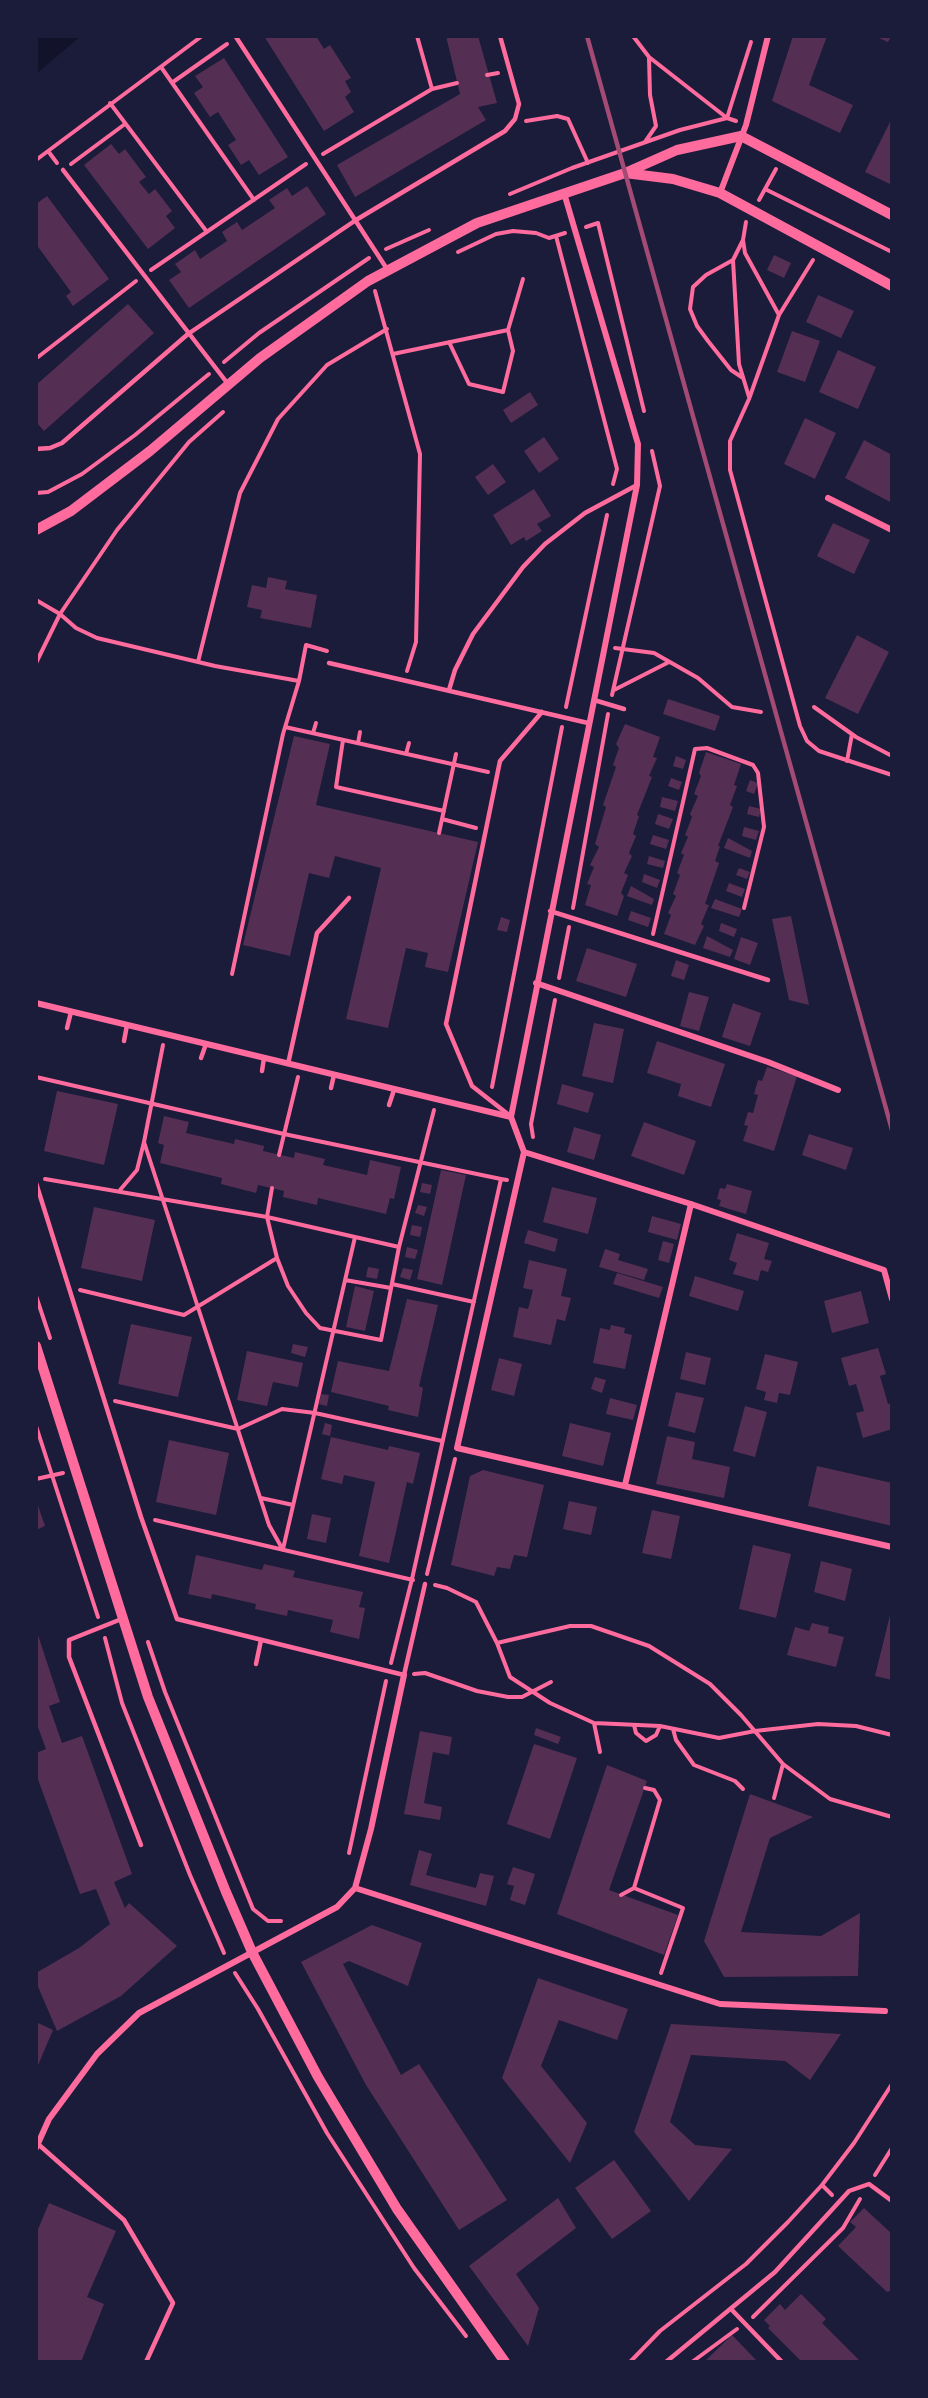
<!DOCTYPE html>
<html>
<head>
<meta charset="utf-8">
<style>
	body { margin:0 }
	#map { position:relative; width:928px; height:2398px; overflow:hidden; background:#1b1b3a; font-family:"Fira Sans Condensed",sans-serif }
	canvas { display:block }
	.frame { position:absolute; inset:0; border:38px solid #1b1b3a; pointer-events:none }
</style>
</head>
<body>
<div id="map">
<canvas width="928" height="2398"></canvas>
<div class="frame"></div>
</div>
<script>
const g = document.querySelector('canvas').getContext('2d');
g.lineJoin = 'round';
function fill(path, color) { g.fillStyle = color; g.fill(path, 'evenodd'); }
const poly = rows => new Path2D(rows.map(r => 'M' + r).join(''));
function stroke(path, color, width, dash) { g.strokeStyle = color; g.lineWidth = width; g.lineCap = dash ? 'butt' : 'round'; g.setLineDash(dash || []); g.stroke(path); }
fill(poly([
	[36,36,81,36,36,74]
]), '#12122b');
fill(poly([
	[264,36,316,36,324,49,330,45,351,78,345,81,351,92,345,97,354,112,324,131],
	[446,36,478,36,497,103,478,107,486,120,355,197,337,165,460,94],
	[793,36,827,36,809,85,853,105,840,133,772,101],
	[874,36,891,36,888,42],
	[224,58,288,157,259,175,249,160,241,165,228,145,236,140,218,112,210,117,194,93,203,87,195,76],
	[892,118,892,185,865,172],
	[111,144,119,154,125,149,146,177,139,182,149,194,155,189,172,211,166,216,175,228,148,249,84,165],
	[307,186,326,214,189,308,169,280,181,272,175,264,195,250,200,259,227,241,222,232,237,222,242,230,275,208,269,200,287,188,292,196],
	[47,196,109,279,73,306,66,296,71,292,36,244,36,204],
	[774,255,791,263,784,278,767,270],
	[818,295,854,311,841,338,806,322],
	[128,304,154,333,44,431,36,422,36,385],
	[792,331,820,341,805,382,777,372],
	[838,350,876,367,858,409,819,392],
	[530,392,538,405,511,423,503,410],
	[805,418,836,433,815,479,784,464],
	[544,437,559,459,539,473,524,451],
	[864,440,892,455,892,503,845,478],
	[493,464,506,482,488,495,475,477],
	[534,489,551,516,537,524,542,531,526,541,524,537,511,545,493,515],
	[833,523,870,540,854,574,817,556],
	[268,577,287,581,285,589,317,595,311,628,260,618,262,610,247,607,252,585,266,588],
	[857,635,889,652,858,714,825,698],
	[668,699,720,716,715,731,663,714],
	[625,724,660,737,653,757,657,758,649,776,652,777,637,815,639,816,633,834,636,836,629,853,632,856,624,873,628,875,621,893,624,896,617,916,585,905,591,885,587,884,594,867,590,865,599,847,595,844,606,807,603,805,616,767,613,765,619,748,616,744],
	[294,736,330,744,316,805,478,842,448,972,425,967,428,953,406,948,388,1028,346,1019,381,868,335,856,329,878,309,873,290,956,243,945],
	[706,752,741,764,734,785,737,786,730,805,733,807,718,846,720,846,715,861,719,863,705,904,709,905,701,924,704,926,695,945,664,934,671,915,668,913,676,896,673,894,680,875,677,873,684,855,681,853,688,837,685,835,692,817,690,814,698,796,694,794,701,776,699,773],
	[676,756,686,760,683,769,673,766],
	[671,778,682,782,679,790,668,786],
	[750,780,758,783,754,794,746,791],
	[662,797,678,801,675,811,660,807],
	[749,806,761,809,759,817,747,814],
	[658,814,673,819,669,829,655,824],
	[744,827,759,831,756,840,742,836],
	[653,835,669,840,666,849,650,844],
	[728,838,752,851,750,858,724,848],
	[649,856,665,861,663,868,647,864],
	[739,868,750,872,747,879,736,875],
	[644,874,660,880,657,888,642,882],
	[729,883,745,889,742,897,726,891],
	[631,886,654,899,652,905,627,896],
	[715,899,742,909,739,917,711,908],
	[631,911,651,918,648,927,628,920],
	[791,916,809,1005,789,1000,772,919],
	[501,917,510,920,507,932,497,930],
	[721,923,737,929,734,937,719,931],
	[707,936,733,950,730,957,703,948],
	[741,937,758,943,750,965,734,959],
	[587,948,637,964,626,997,576,981],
	[676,960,689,965,684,980,671,976],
	[689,992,709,997,699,1031,680,1026],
	[733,1003,761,1013,750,1046,722,1037],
	[594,1023,624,1029,613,1083,582,1076],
	[657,1041,725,1064,711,1107,678,1096,681,1084,647,1073],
	[767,1067,797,1076,774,1151,743,1141,748,1126,744,1125,748,1112,753,1113,758,1095,754,1094,758,1080,762,1081],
	[562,1084,594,1093,588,1113,557,1104],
	[57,1091,118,1104,104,1165,44,1151],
	[164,1116,189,1122,186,1133,234,1144,235,1139,264,1146,263,1151,294,1158,295,1152,325,1159,323,1165,367,1175,370,1160,401,1167,394,1199,390,1198,386,1214,318,1198,317,1205,283,1197,284,1191,258,1185,256,1193,221,1184,222,1178,160,1163,164,1145,158,1143],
	[644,1122,696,1141,684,1175,631,1156],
	[574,1127,601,1135,594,1160,567,1152],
	[809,1134,853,1148,846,1170,802,1155],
	[441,1170,466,1175,442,1285,417,1279],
	[422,1183,432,1185,430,1194,420,1192],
	[727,1184,752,1191,746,1214,719,1206,721,1200,717,1199,720,1188,725,1189],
	[552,1187,597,1198,588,1234,543,1222],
	[418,1205,427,1207,424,1216,415,1213],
	[94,1207,155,1220,142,1281,81,1268],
	[652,1216,681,1224,677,1240,648,1232],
	[412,1225,422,1227,420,1237,410,1235],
	[528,1230,558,1239,555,1252,524,1243],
	[737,1233,769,1243,764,1259,772,1261,768,1272,761,1270,758,1281,733,1274,737,1263,729,1260],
	[663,1241,674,1244,669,1263,658,1260],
	[407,1247,418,1250,415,1259,405,1257],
	[605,1249,620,1254,618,1260,648,1269,644,1280,599,1267],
	[529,1260,567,1269,561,1296,571,1298,565,1321,557,1319,551,1345,513,1337,519,1307,528,1309,533,1290,523,1288],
	[368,1267,379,1269,377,1279,366,1277],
	[403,1268,413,1270,410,1280,400,1277],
	[617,1273,663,1287,659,1298,613,1284],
	[695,1276,744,1291,738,1311,689,1296],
	[355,1286,374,1291,365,1331,346,1327],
	[861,1291,869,1323,832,1333,824,1301],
	[407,1299,438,1305,419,1386,423,1388,418,1417,388,1410,389,1406,331,1392,338,1361,389,1371],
	[131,1324,192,1337,178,1397,118,1384],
	[611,1325,625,1328,624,1333,632,1335,625,1369,593,1363,600,1328,610,1330],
	[293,1344,308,1347,305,1357,291,1353],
	[878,1348,886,1374,880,1376,888,1404,892,1403,892,1429,863,1438,856,1413,864,1411,856,1384,849,1386,841,1358],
	[247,1351,303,1363,298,1387,273,1382,267,1406,237,1400],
	[686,1352,711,1358,705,1385,680,1379],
	[765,1354,798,1362,790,1395,779,1393,777,1403,764,1400,766,1392,756,1389],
	[499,1358,522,1364,514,1396,491,1390],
	[595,1377,606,1380,602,1393,591,1389],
	[676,1392,704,1398,695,1433,668,1426],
	[321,1394,329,1395,327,1406,319,1404],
	[610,1398,637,1405,633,1420,606,1414],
	[745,1406,767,1412,755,1457,733,1451],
	[325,1423,332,1425,330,1436,322,1434],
	[570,1423,611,1433,603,1466,562,1456],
	[667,1436,695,1442,692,1459,730,1467,724,1498,656,1484],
	[331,1437,388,1450,389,1446,420,1453,413,1484,407,1482,389,1563,359,1556,375,1482,344,1475,342,1484,321,1479],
	[169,1440,229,1453,216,1515,156,1502],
	[817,1466,892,1483,892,1526,808,1506],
	[483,1470,544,1485,527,1557,514,1555,510,1569,497,1567,494,1576,451,1565,470,1476],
	[36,1500,45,1526,36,1530],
	[569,1501,597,1507,591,1535,563,1529],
	[652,1510,680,1516,671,1559,642,1553],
	[312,1514,331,1518,326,1543,307,1539],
	[753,1545,791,1554,776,1618,739,1609],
	[196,1555,262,1570,264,1564,295,1571,293,1577,363,1592,359,1607,365,1608,359,1639,330,1632,333,1620,288,1610,287,1616,255,1609,256,1604,212,1594,211,1599,188,1594],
	[821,1561,852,1569,845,1601,814,1592],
	[892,1607,892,1680,875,1676],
	[812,1623,829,1627,828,1633,844,1637,836,1667,787,1655,795,1627,809,1631],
	[36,1629,60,1702,49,1706,62,1743,82,1736,132,1874,114,1882,125,1908,129,1903,177,1946,121,1996,57,2031,36,1982,36,1973,79,1948,110,1924,96,1889,80,1894,36,1774,36,1753,46,1749,36,1722],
	[536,1728,561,1737,558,1744,534,1735],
	[420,1731,452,1737,449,1755,433,1752,424,1803,442,1807,440,1820,404,1814],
	[534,1744,577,1758,550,1839,507,1824],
	[607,1765,647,1781,609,1890,678,1915,664,1955,557,1914],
	[750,1794,813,1817,770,1838,741,1932,821,1936,860,1913,858,1976,724,1977,704,1941],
	[419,1850,432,1854,426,1875,476,1888,480,1873,494,1876,486,1906,410,1885],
	[513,1867,535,1874,525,1905,510,1900,514,1886,507,1884],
	[372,1925,422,1943,408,1986,349,1961,343,1964,401,2075,419,2064,507,2200,459,2230,366,2085,301,1962],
	[538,1978,628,2009,617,2040,559,2020,541,2066,587,2123,570,2163,502,2078],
	[36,2022,53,2030,36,2070],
	[671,2024,841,2034,810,2080,785,2061,691,2055,670,2122,695,2145,732,2149,689,2201,634,2132],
	[614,2160,651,2211,612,2239,575,2188],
	[558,2198,576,2228,516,2274,539,2308,528,2346,469,2266],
	[49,2203,116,2231,87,2297,104,2304,81,2362,36,2362,36,2234],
	[864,2208,892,2234,892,2290,887,2292,838,2246,856,2227,850,2222],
	[801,2294,826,2319,822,2323,861,2362,802,2362,768,2328,770,2326,764,2320,780,2304,785,2310],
	[732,2335,758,2362,704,2362]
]), '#542f53');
stroke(poly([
	[633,36,649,57,727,118,736,121],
	[161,67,254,200],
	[487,75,498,73],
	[173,82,227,44],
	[432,89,457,83],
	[110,103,207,232],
	[526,121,557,116,568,119,588,163],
	[645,142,656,126,650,95,649,58],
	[48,151,57,163],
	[323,154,432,89,417,36],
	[36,160,202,36],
	[71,164,125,124],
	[765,189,892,252],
	[510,194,572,168,680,130,727,118,751,42],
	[759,200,776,169],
	[746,222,743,240,745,253,779,315,749,399,730,441,730,470,800,726,807,741,819,751,892,775],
	[586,227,598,223,644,411],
	[556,236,617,469,613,484],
	[743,240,733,260,739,364,749,397],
	[386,249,429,230],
	[458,252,496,234,513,231,536,233,549,238,565,233],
	[733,260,706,275,693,287,690,309,697,326,708,341,731,370,743,378],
	[151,270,306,164],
	[375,291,420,454,416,642,407,671],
	[779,315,813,260],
	[449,342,469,384,503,392,513,351,508,330],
	[393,354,508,330,523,279],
	[36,355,38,357,136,281],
	[224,362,259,333,369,258],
	[36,493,48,492,82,474,135,435,209,374],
	[36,600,60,614,76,628,97,638,215,666,299,681,306,645,327,651],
	[615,648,654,653,698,678,732,707,761,712],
	[198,662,240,493,278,419,327,365,387,329],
	[36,663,60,614,117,530,189,442,223,412],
	[614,690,669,662],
	[612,695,660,486,652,451],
	[566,707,607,515],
	[814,707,856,737,892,756],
	[285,727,488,772],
	[313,733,316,723],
	[343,740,336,787,444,811],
	[358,743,360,732],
	[406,754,409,743],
	[847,761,852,734],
	[442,819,476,828],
	[439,833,456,754],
	[573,908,608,714],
	[653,934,695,749,707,748,753,765,758,773,764,827,744,908],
	[232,974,283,734,299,681],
	[559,978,569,927],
	[163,1045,144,1142,269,1525,283,1550],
	[36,1077,284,1134,501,1179],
	[492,1087,562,727],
	[533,1137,531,1124,555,1000],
	[279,1155,298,1077],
	[45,1179,267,1217,399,1247,434,1110],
	[272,1188,267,1217,277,1258,288,1286,306,1313,320,1328,381,1340,399,1247],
	[120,1190,137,1170,144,1142],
	[345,1280,391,1288],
	[392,1284,474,1302],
	[80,1290,184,1315,277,1258],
	[36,1296,50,1338],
	[115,1401,238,1429,282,1409,315,1413,442,1441],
	[36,1426,98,1617],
	[36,1479,63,1473],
	[261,1498,293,1505],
	[155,1520,413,1580],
	[283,1549,355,1237],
	[427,1574,455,1459],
	[435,1585,447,1588,476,1602,497,1643,510,1677,550,1703,594,1723,660,1726,719,1738,755,1731,818,1724,856,1726,892,1735],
	[105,1638,122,1703,190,1875,224,1953],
	[148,1642,165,1692,253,1909,268,1921,281,1921],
	[497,1643,570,1626,591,1626,649,1646,710,1684,741,1715,783,1764,830,1799,892,1817],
	[391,1663,412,1579,501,1179,507,1180],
	[414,1674,425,1673,477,1691,508,1697,522,1697,551,1682],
	[594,1723,600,1752],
	[634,1725,636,1733,646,1741,656,1735,660,1726],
	[673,1729,676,1740,694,1765,735,1781,743,1789],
	[645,1788,654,1790,660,1800,634,1888,683,1908,661,1973],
	[774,1798,783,1764],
	[349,1853,386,1681],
	[621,1895,634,1888],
	[235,1973,258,2009,327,2133,414,2268,466,2336],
	[875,2175,892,2148],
	[822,2185,832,2195],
	[753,2317,843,2228,860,2199],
	[630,2362,660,2331,746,2264,788,2222,822,2185,854,2143,892,2084],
	[692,2362,737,2329]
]), '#ff6b9d', 4);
stroke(poly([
	[236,37,387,269],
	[63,170,228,384],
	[36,449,50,448,62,443,188,334,356,220,505,131,515,119,519,104,500,36],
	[329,663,588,723],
	[449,690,455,670,473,634,523,567,545,544,585,513,637,485],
	[594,700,624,709],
	[550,911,768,980],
	[67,1028,71,1012],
	[124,1041,127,1025],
	[201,1058,206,1044],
	[288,1064,317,933,349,898],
	[262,1071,264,1058],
	[331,1088,334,1075],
	[389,1105,394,1090],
	[509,1115,472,1086,446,1024,500,761,542,712],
	[36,1183,141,1517,177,1619,404,1675,425,1584],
	[124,1618,69,1640,69,1657,141,1845],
	[256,1664,261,1640],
	[38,2144,124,2220,173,2303,146,2362],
	[731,2309,782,2362],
	[666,2362,775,2272,849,2191,869,2184,892,2201]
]), '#ff6b9d', 4.5);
stroke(poly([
	[564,193,638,444,637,485,511,1117,524,1152,457,1448,892,1547],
	[720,193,746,125,768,36],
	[828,498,892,530],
	[536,983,768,1062,838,1090],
	[36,1003,511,1117],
	[524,1152,691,1204,884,1270,892,1299],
	[625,1485,691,1204],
	[355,1888,720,2004,885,2011],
	[36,2148,49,2119,97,2054,139,2013,337,1907,355,1888,371,1829,404,1675]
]), '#ff6b9d', 6);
stroke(poly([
	[625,173,673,179,720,193,892,286],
	[36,530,71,511,150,451,260,358,368,281,477,223,625,173,677,150,741,136,892,215],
	[36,1346,148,1697,226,1892,252,1952,318,2077,397,2209,505,2362]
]), '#ff6b9d', 10);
stroke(poly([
	[587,36,892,1130]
]), '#a44b75', 4.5);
</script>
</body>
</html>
